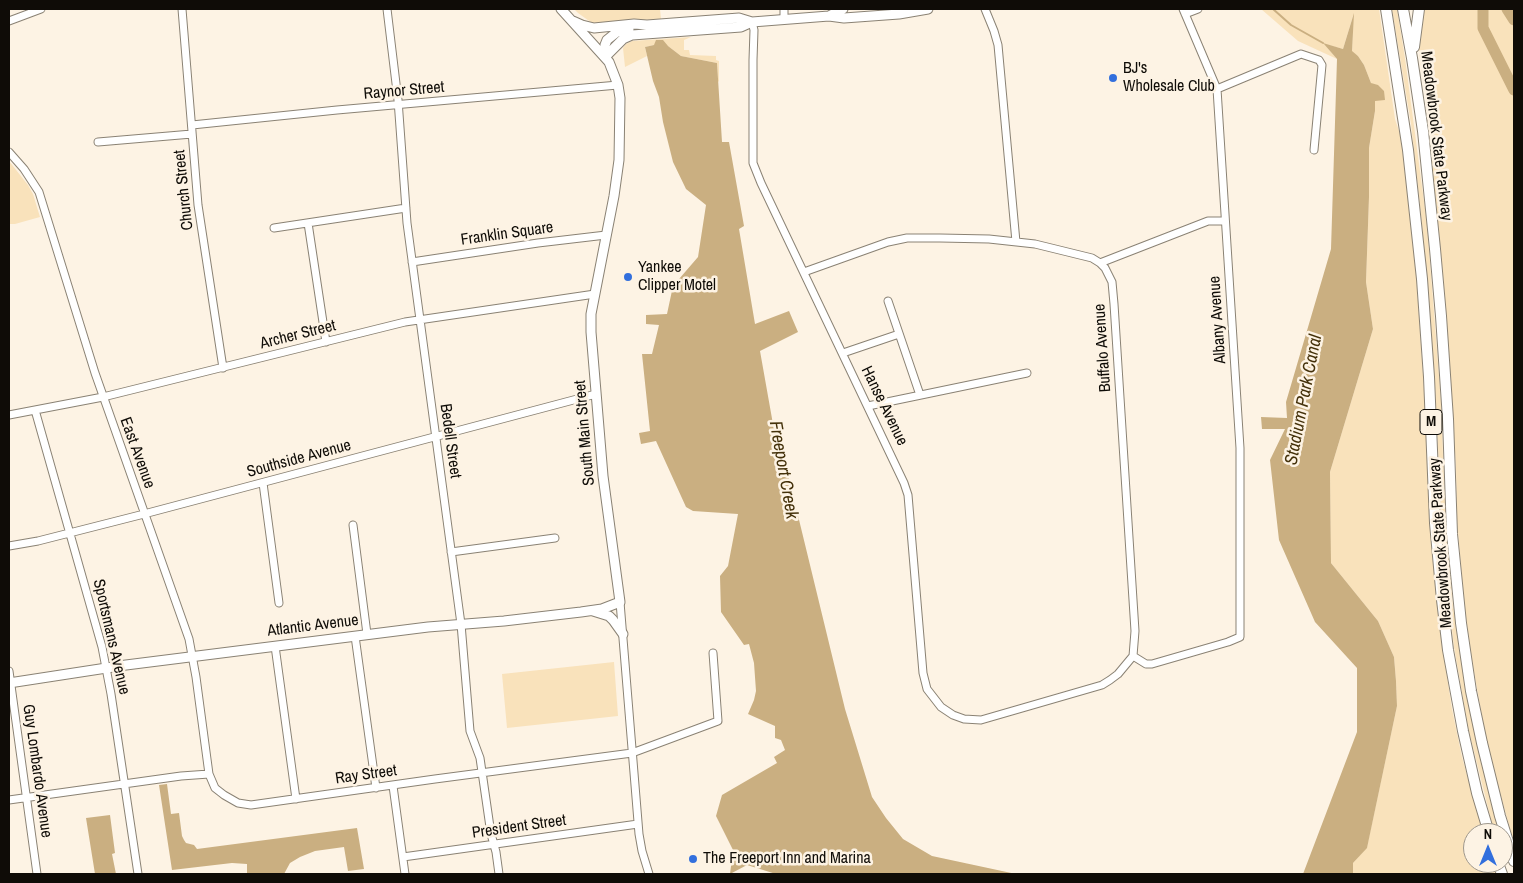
<!DOCTYPE html>
<html>
<head>
<meta charset="utf-8">
<style>
	body { margin:0 }
	#map { position:relative; width:1523px; height:883px; overflow:hidden; background:#fdf3e4; font-family:"Archivo Narrow",sans-serif }
	canvas { display:block }
	.frame { position:absolute; inset:0; border:10px solid #0f0c07; pointer-events:none }
	.north { position:absolute; left:1463px; top:823px; width:50px; height:50px; box-sizing:border-box; background:#fdf3e4; border:1px solid #9e978c; border-radius:50%; rotate:0deg; font-size:14px; font-weight:700; line-height:20px; text-align:center; color:#0f0c07 }
	.north::after { content:''; display:block; margin:auto; width:18px; height:22px; background:#326fdd; clip-path:polygon(50% 0,100% 100%,50% 72%,0 100%) }
</style>
</head>
<body>
<div id="map">
<canvas width="1523" height="883"></canvas>
<div class="frame"></div>
<div class="north">N</div>
</div>
<script>
const g = document.querySelector('canvas').getContext('2d');
g.lineJoin = 'round';
function fill(path, color) { g.fillStyle = color; g.fill(path, 'evenodd'); }
const poly = rows => new Path2D(rows.map(r => 'M' + r).join(''));
function stroke(path, color, width, dash) { g.strokeStyle = color; g.lineWidth = width; g.lineCap = dash ? 'butt' : 'round'; g.setLineDash(dash || []); g.stroke(path); }
function write(font, color, halo, rows, align = 'center') {
  g.font = font + ' "Archivo Narrow",sans-serif'; g.lineWidth = 5; g.setLineDash([]); g.textBaseline = 'middle'; g.strokeStyle = halo; g.fillStyle = color; for (const [text, x, y, turn = 0] of rows) {
    g.save(); g.translate(x, y); g.rotate((+turn || 0) * Math.PI / 180); g.textAlign = isNaN(turn) ? turn : align; if (halo) g.strokeText(text, 0, 0); g.fillText(text, 0, 0); g.restore();
  }
}
fill(poly([
	[574,9,660,9,661,19,592,23,578,13],
	[1261,9,1379,9,1395,119,1401,137,1416,272,1425,404,1430,530,1439,624,1452,709,1462,757,1483,833,1473,833,1473,863,1492,863,1496,874,1353,874,1353,863,1367,847,1397,706,1396,681,1394,657,1378,621,1331,563,1330,472,1373,329,1366,282,1369,197,1369,148,1375,111,1375,100,1385,100,1371,83,1364,65,1358,56,1352,52,1353,16,1343,49,1324,44,1337,59,1298,41],
	[1392,9,1397,9,1405,58,1427,224,1441,401,1444,484,1452,600,1459,647,1473,726,1500,833,1495,833,1492,824,1468,727,1454,647,1443,550,1435,386,1422,224,1411,124],
	[1422,9,1514,9,1514,843,1492,764,1484,727,1472,661,1464,603,1457,520,1456,467,1443,275,1432,162,1431,130,1419,54,1420,22],
	[691,37,684,40,684,50,689,50,690,55,716,56,716,60,719,61,719,82,718,81,717,63,681,56,668,46,654,45,645,47,647,56,625,67,623,48,626,44,632,41],
	[9,161,28,185,33,194,40,217,15,224,9,224],
	[614,662,618,716,507,728,502,674]
]), '#f9e2bb');
fill(poly([
	[1354,13,1352,51,1358,56,1364,65,1371,83,1378,85,1384,91,1385,100,1375,101,1375,111,1369,148,1369,197,1366,282,1373,329,1330,472,1331,563,1378,621,1394,657,1396,681,1397,706,1367,848,1353,863,1353,874,1303,874,1357,732,1357,668,1315,622,1279,540,1270,460,1285,429,1262,429,1261,417,1287,418,1286,402,1331,249,1337,59,1323,43,1343,49],
	[656,40,663,40,668,46,681,56,717,63,722,142,729,142,744,226,739,229,755,324,789,311,798,332,760,351,779,458,784,458,845,709,872,797,886,818,903,839,932,856,1016,874,776,874,747,865,730,874,733,850,716,816,722,795,777,763,774,757,785,750,781,740,775,738,775,726,748,714,754,700,756,691,754,663,749,644,744,645,721,612,720,576,728,566,738,514,693,511,686,507,656,441,641,444,639,433,650,431,642,354,652,354,659,325,646,324,646,315,667,314,673,286,698,257,706,205,686,189,673,162,663,122,659,97,653,81,645,47,654,45],
	[167,784,171,814,179,813,182,836,184,840,186,843,194,845,197,849,357,828,364,869,348,871,344,847,315,851,300,857,290,863,284,874,247,874,247,864,232,863,172,870,159,785],
	[110,815,115,853,112,854,116,874,95,874,86,818]
]), '#caaf81');
stroke(poly([
	[1273,9,1291,25,1323,43]
]), '#caaf81', 2);
stroke(poly([
	[1483,9,1483,28,1514,90],
	[1507,9,1514,20]
]), '#caaf81', 11);
const minor = poly([
	[182,9,198,205,223,368],
	[387,9,398,100,407,223,461,624,470,731,480,758,491,834,496,852,499,874],
	[985,9,994,31,998,45,1016,242],
	[1185,14,1198,9],
	[784,19,784,9],
	[9,21,41,9],
	[752,22,754,30,753,60,753,163,761,183,904,483,908,495,923,673,927,689,941,707,953,715,964,719,981,720,1102,685,1110,680,1118,674,1133,656,1135,631,1114,304,1112,282,1105,268,1100,263,1092,258,1035,244,989,239,940,238,907,238,888,242,804,272],
	[1217,89,1301,54,1319,60,1322,65,1314,150],
	[192,125,337,110,618,85],
	[98,142,192,134],
	[9,152,24,169,39,192,95,373,189,639,196,677,209,774,215,788,224,795,238,803,251,805,435,779,632,753,718,721,713,653],
	[308,223,326,342],
	[274,228,406,208],
	[412,262,538,243,606,235],
	[1100,263,1208,221,1225,221],
	[888,301,920,395],
	[843,353,899,334],
	[868,406,1027,373],
	[35,410,102,647,111,694,138,874],
	[9,415,103,397,405,322,595,294],
	[263,483,279,603],
	[353,525,367,634],
	[9,546,38,541,144,514,596,394],
	[451,552,555,538],
	[620,602,639,834,642,851,649,874],
	[355,636,376,788],
	[275,646,296,799],
	[1133,656,1146,664,1152,664,1228,642,1240,637,1240,448,1217,89,1183,9],
	[9,671,37,874],
	[393,786,405,874],
	[9,800,181,776,209,774],
	[403,857,638,824]
]);
const major = poly([
	[829,16,843,9],
	[573,21,582,25,594,28,634,24,647,25,739,18,752,22],
	[605,57,623,39,632,35,741,27,752,22,829,16,844,18,899,14,928,9],
	[605,57,605,45,607,40,617,32,629,29],
	[593,611,609,616,613,620,623,634],
	[9,683,126,665,428,627,504,621,581,612,602,609,620,602,603,476,591,332,591,314,614,196,619,160,620,98,618,85,609,62,561,9]
]);
const highway = poly([
	[1386,9,1408,150,1422,279,1429,377,1435,523,1442,600,1448,650,1463,731,1477,793,1489,833],
	[1403,9,1412,58,1423,131,1435,249,1441,316,1448,419,1452,534,1461,623,1471,691,1482,743,1500,816,1514,861],
	[1414,47,1419,9],
	[1498,863,1502,874]
]);
stroke(minor, '#8a8274', 9);
stroke(major, '#8a8274', 11);
stroke(highway, '#8a8274', 12);
stroke(minor, '#fff', 7);
stroke(major, '#fff', 9);
stroke(highway, '#fff', 10);
for (const [x, y, r, color] of [
	[1113,78,5,"#326fdd"],
	[628,277,5,"#326fdd"],
	[693,859,5,"#326fdd"]
]) { const dot = new Path2D(); dot.arc(x, y, r, 0, 2 * Math.PI); g.fillStyle = color; g.fill(dot); stroke(dot, '#fdf3e4', 2); }
for (const [x, y, w] of [
	[1431,422,22]
]) { const box = new Path2D(); box.roundRect(x - w / 2, y - 12.5, w, 25, 4); g.fillStyle = '#fdf3e4'; g.fill(box); stroke(box, '#0f0c07', 1); }
write('bold 15px', '#0f0c07', null, [
	["M",1431,422]
]);
write('16px', '#0f0c07', '#fdf3e4', [
	["BJ's",1123,69],
	["Wholesale Club",1123,87],
	["Yankee",638,268],
	["Clipper Motel",638,286],
	["The Freeport Inn and Marina",703,859]
], 'left');
write('16px', '#0f0c07', '#fdf3e4', [
	["Raynor Street",404,91,-5],
	["Meadowbrook State Parkway",1436,136,83],
	["Church Street",184,190,-96],
	["Franklin Square",507,234,-8],
	["Albany Avenue",1218,320,-94],
	["Archer Street",298,335,-14],
	["Buffalo Avenue",1103,348,-94],
	["Hanse Avenue",884,406,64],
	["South Main Street",585,433,-95],
	["Bedell Street",450,441,82],
	["East Avenue",137,453,70],
	["Southside Avenue",299,459,-15],
	["Meadowbrook State Parkway",1441,543,-94],
	["Atlantic Avenue",313,626,-7],
	["Sportsmans Avenue",111,637,77],
	["Guy Lombardo Avenue",37,771,82],
	["Ray Street",366,775,-8],
	["President Street",519,827,-8]
]);
write('italic 18px', '#44310a', '#fdf3e4', [
	["Stadium Park Canal",1304,400,-79],
	["Freeport Creek",783,470,80]
]);
</script>
</body>
</html>
